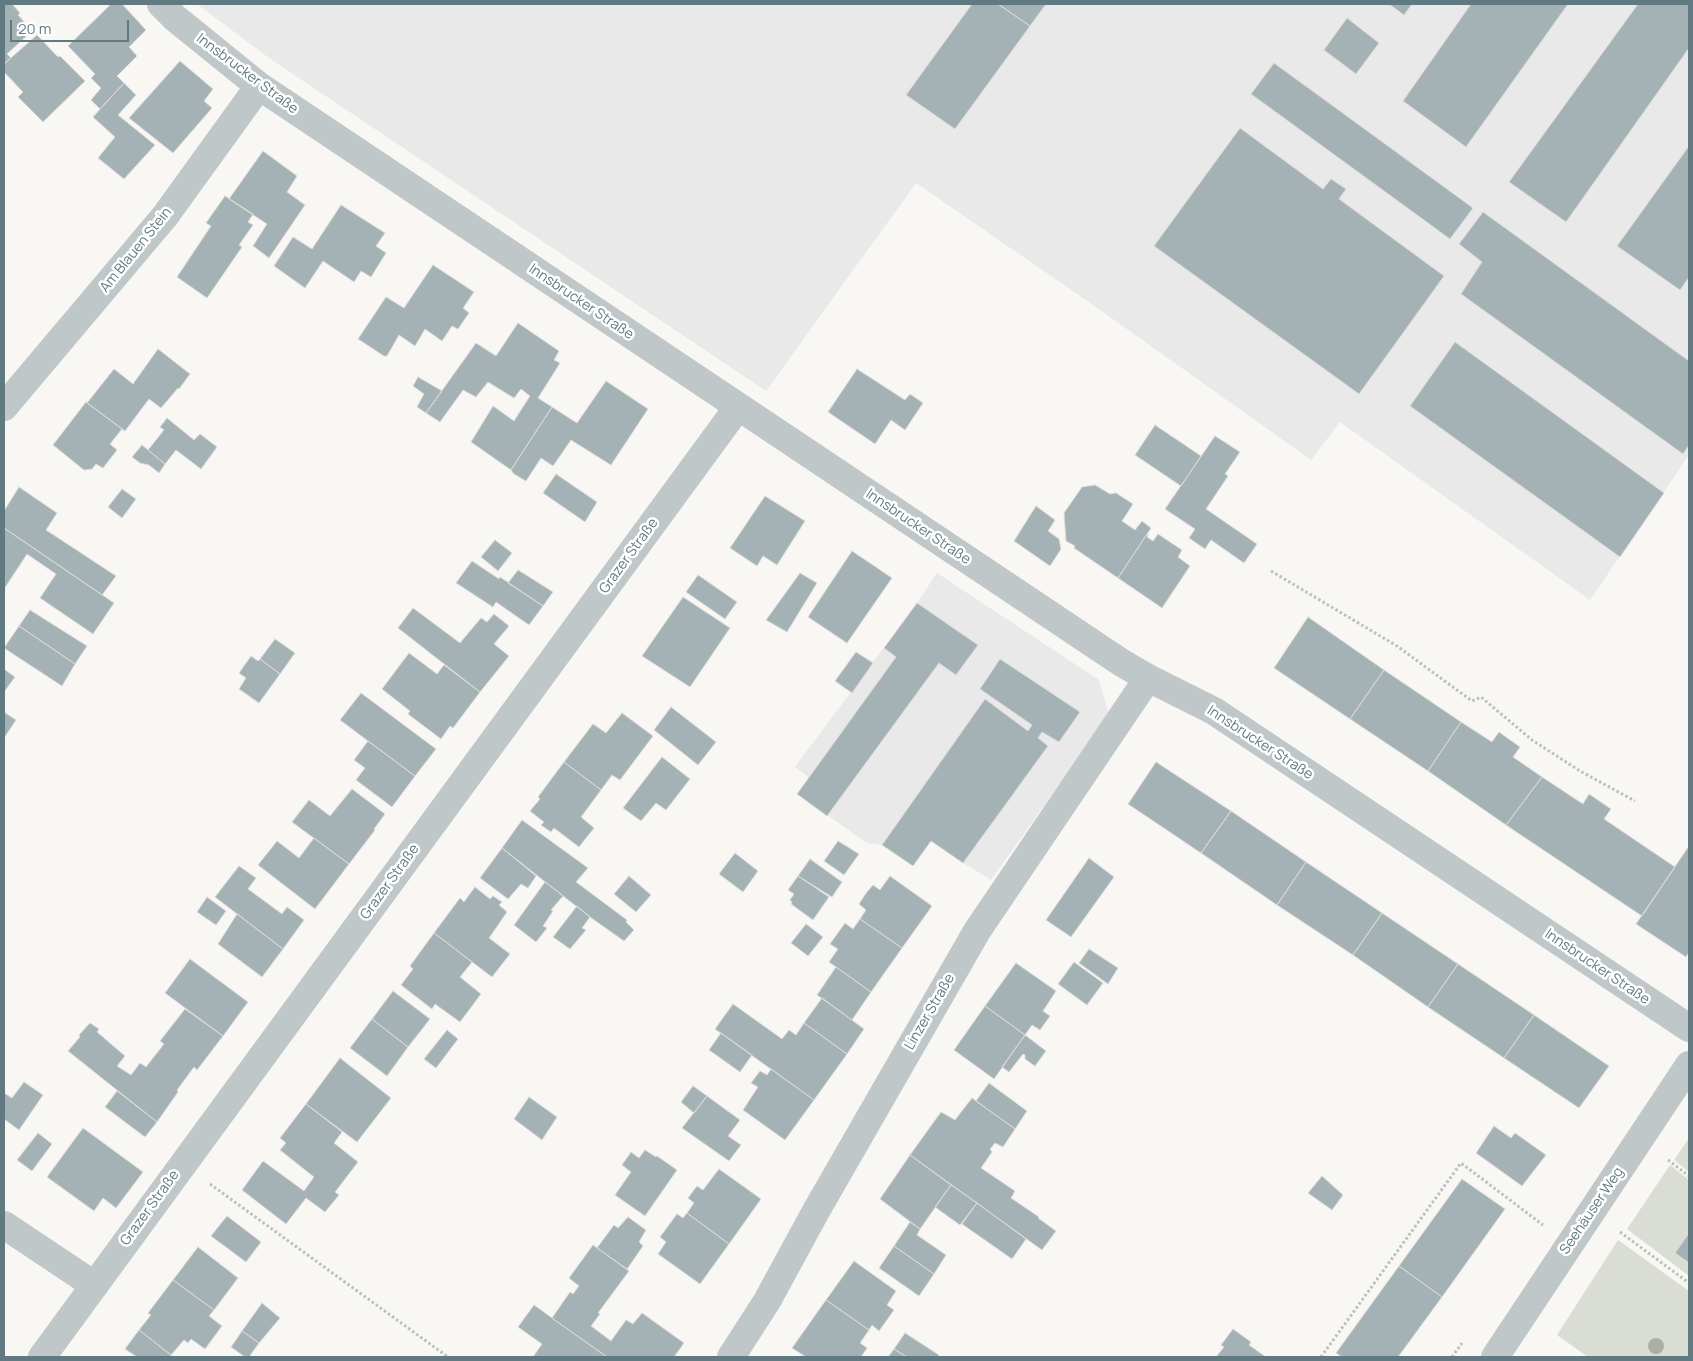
<!DOCTYPE html>
<html>
<head>
<meta charset="utf-8">
<style>
	body { margin:0 }
	#map { position:relative; width:1693px; height:1361px; overflow:hidden; background:#f8f7f4; font-family:Manrope,sans-serif }
	canvas { display:block }
	.frame { position:absolute; inset:0; border:5px solid #617a81; pointer-events:none }
	.scale { position:absolute; left:10px; top:20px; width:119px; height:22px; box-sizing:border-box; border:2px solid #617a81; border-top:0; padding-left:6px; font-size:15px; line-height:18px; white-space:nowrap; color:#617a81; -webkit-text-stroke:4px #fff; paint-order:stroke }
</style>
</head>
<body>
<div id="map">
<canvas width="1693" height="1361"></canvas>
<div class="frame"></div>
<div class="scale">20 m</div>
</div>
<script>
const g = document.querySelector('canvas').getContext('2d');
g.lineJoin = 'round';
function fill(path, color) { g.fillStyle = color; g.fill(path, 'evenodd'); }
const poly = rows => new Path2D(rows.map(r => 'M' + r).join(''));
function stroke(path, color, width, dash) { g.strokeStyle = color; g.lineWidth = width; g.lineCap = dash ? 'butt' : 'round'; g.setLineDash(dash || []); g.stroke(path); }
function write(font, color, halo, rows, align = 'center') {
  g.font = font + ' Manrope,sans-serif'; g.lineWidth = 5; g.setLineDash([]); g.textBaseline = 'middle'; g.strokeStyle = halo; g.fillStyle = color; for (const [text, x, y, turn = 0] of rows) {
    g.save(); g.translate(x, y); g.rotate((+turn || 0) * Math.PI / 180); g.textAlign = isNaN(turn) ? turn : align; if (halo) g.strokeText(text, 0, 0); g.fillText(text, 0, 0); g.restore();
  }
}
fill(poly([
	[197,4,1689,4,1689,455,1590,600,1340,422,1311,460,1096,307,916,183,766,391,269,58],
	[937,573,1099,680,1109,715,991,880,963,863,931,841,913,866,882,845,867,843,797,794,810,778,795,767,917,603]
]), '#e8e9e8');
fill(poly([
	[1689,1138,1689,1172,1674,1160],
	[1670,1165,1689,1180,1689,1233,1675,1253,1689,1263,1689,1276,1627,1229],
	[1618,1240,1689,1291,1689,1357,1588,1357,1557,1335]
]), '#d9ddd3');
const building = poly([
	[4,4,12,4,20,13,18,15,32,31,7,54,11,58,4,64,4,4],
	[111,4,122,4,146,30,129,47,137,56,117,76,124,83,100,109,91,100,101,88,91,78,95,74,68,46,111,4],
	[972,4,998,4,1030,26,955,129,906,95,972,4],
	[998,4,1046,4,1030,26,998,4],
	[1389,4,1412,4,1404,15,1389,4],
	[1471,4,1568,4,1466,147,1403,101,1471,4],
	[1638,4,1689,4,1689,48,1566,222,1509,182,1638,4],
	[1347,18,1379,43,1356,74,1324,50,1347,18],
	[37,35,58,57,60,56,85,81,43,122,18,97,23,92,4,72,4,64,37,35],
	[180,61,213,89,204,101,212,108,173,153,129,118,180,61],
	[1274,63,1473,208,1450,239,1251,94,1274,63],
	[124,83,136,95,118,115,155,145,124,179,98,158,115,137,93,117,124,83],
	[1240,128,1323,189,1331,179,1346,189,1339,199,1444,276,1359,394,1154,246,1240,128],
	[1689,146,1689,277,1680,290,1617,246,1689,146],
	[263,151,297,176,287,192,305,205,269,258,253,246,267,224,229,199,263,151],
	[225,196,253,214,248,222,253,225,239,245,242,247,207,298,177,277,211,226,206,223,225,196],
	[341,205,385,233,376,246,386,253,371,277,361,271,354,282,323,261,305,288,274,266,293,237,312,249,341,205],
	[1483,212,1689,361,1689,445,1683,454,1461,294,1482,262,1459,244,1483,212],
	[433,265,474,292,463,308,469,313,458,329,452,326,442,341,425,329,415,346,399,335,387,356,384,356,358,339,386,297,404,308,433,265],
	[518,323,559,351,554,360,560,363,538,398,552,407,511,470,471,442,493,406,514,421,530,396,521,389,514,398,488,382,476,397,463,390,440,422,426,413,476,343,496,356,518,323],
	[1455,342,1664,493,1620,557,1410,406,1455,342],
	[158,349,190,374,179,389,178,388,161,408,149,399,125,431,87,403,114,369,133,384,158,349],
	[857,369,905,400,910,394,923,403,905,430,891,420,875,444,828,412,857,369],
	[418,377,442,391,426,413,417,407,424,394,413,386,418,377],
	[606,381,648,409,611,465,571,440,553,466,541,458,526,481,514,474,511,470,552,407,577,423,606,381],
	[86,402,122,429,110,444,117,450,103,468,96,464,92,469,84,470,53,445,86,402],
	[167,418,194,440,200,434,217,447,201,469,176,450,165,464,148,450,164,430,160,427,167,418],
	[1155,425,1201,456,1181,486,1135,455,1155,425],
	[1215,436,1240,452,1225,474,1228,476,1206,509,1257,544,1244,563,1211,540,1205,549,1189,538,1195,529,1165,509,1215,436],
	[142,445,165,464,159,473,149,465,140,463,132,457,142,445],
	[556,474,597,502,585,522,543,493,556,474],
	[1095,485,1110,494,1116,493,1133,504,1122,521,1135,530,1142,521,1151,528,1118,578,1074,548,1075,546,1066,541,1064,513,1082,487,1095,485],
	[19,487,57,513,46,530,116,576,102,595,4,528,4,511,19,487],
	[122,489,136,499,122,518,108,507,122,489],
	[765,496,805,521,777,565,763,556,757,566,730,548,765,496],
	[1036,506,1055,520,1048,531,1059,539,1061,549,1050,566,1014,541,1036,506],
	[4,528,114,603,93,634,40,598,56,574,27,554,4,589,4,528],
	[1147,534,1148,535,1147,537,1153,541,1158,534,1182,550,1178,557,1190,566,1162,608,1118,578,1147,534],
	[495,540,512,553,498,571,481,557,495,540],
	[852,551,892,578,847,643,808,617,852,551],
	[472,561,499,579,500,577,543,606,529,625,496,602,493,607,456,583,472,561],
	[518,570,553,592,543,606,508,583,518,570],
	[800,573,817,583,787,632,766,620,800,573],
	[698,575,737,602,725,619,686,592,698,575],
	[683,597,730,628,690,687,642,656,683,597],
	[917,603,978,645,956,675,939,663,827,816,797,794,896,657,884,648,917,603],
	[413,608,460,643,481,618,487,622,494,614,509,626,494,644,509,656,480,692,398,628,413,608],
	[30,610,87,646,75,664,19,626,30,610],
	[1308,617,1384,670,1350,719,1274,668,1308,617],
	[19,626,75,664,62,686,4,648,19,626],
	[275,639,295,653,280,674,260,659,275,639],
	[856,652,873,663,852,693,835,681,856,652],
	[409,653,437,674,444,665,480,692,453,728,450,726,441,739,408,714,410,711,382,689,409,653],
	[251,656,258,661,260,659,280,674,259,703,239,689,246,678,239,673,251,656],
	[1000,659,1080,712,1059,742,1042,732,1038,738,1048,746,963,863,931,841,913,866,882,845,985,699,1028,731,1032,725,980,689,1000,659],
	[4,669,15,677,4,692,4,669],
	[1384,670,1461,722,1428,771,1350,719,1384,670],
	[361,693,436,749,415,776,340,720,361,693],
	[671,707,716,742,698,765,654,730,671,707],
	[4,712,16,720,4,738,4,712],
	[622,713,653,736,620,780,612,775,601,790,564,762,593,724,606,733,622,713],
	[1461,722,1492,742,1499,732,1520,747,1513,757,1542,777,1506,825,1428,771,1461,722],
	[368,741,415,776,392,807,356,780,365,768,354,760,368,741],
	[662,757,690,779,666,810,656,803,641,821,623,808,662,757],
	[564,762,601,790,581,817,594,828,579,847,554,828,551,832,541,825,544,822,530,811,540,799,538,797,564,762],
	[1156,762,1231,811,1201,853,1128,804,1156,762],
	[1542,777,1583,804,1589,794,1611,809,1604,819,1675,867,1642,916,1506,825,1542,777],
	[352,789,385,814,374,829,375,830,349,864,292,822,309,800,330,816,352,789],
	[1231,811,1306,862,1277,905,1201,853,1231,811],
	[522,820,588,868,576,882,627,920,626,922,634,930,624,941,590,917,502,848,522,820],
	[314,838,349,864,315,909,258,865,277,841,299,858,314,838],
	[838,841,859,854,844,875,824,861,838,841],
	[1689,846,1689,952,1686,957,1636,924,1689,846],
	[502,848,536,876,528,888,521,884,508,899,480,878,502,848],
	[735,853,758,871,743,892,719,874,735,853],
	[1089,858,1114,877,1071,937,1046,920,1089,858],
	[810,859,842,882,832,897,798,876,810,859],
	[1306,862,1382,913,1353,955,1277,905,1306,862],
	[239,866,256,878,248,889,282,914,287,907,304,920,283,949,215,897,239,866],
	[629,876,651,895,636,912,614,894,629,876],
	[798,876,829,897,813,920,791,904,792,902,790,900,794,894,788,890,798,876],
	[890,876,932,906,902,948,860,919,866,910,859,904,867,892,873,885,880,890,890,876],
	[545,882,563,896,551,910,553,911,543,926,547,928,536,942,514,925,545,882],
	[475,887,490,899,493,896,502,902,499,905,507,912,489,938,510,954,492,977,434,933,460,898,464,902,475,887],
	[207,897,226,911,216,925,197,912,207,897],
	[577,906,590,917,582,928,586,930,570,949,553,937,577,906],
	[1382,913,1458,964,1428,1007,1353,955,1382,913],
	[237,914,283,949,262,977,218,944,237,914],
	[860,919,902,948,871,992,829,962,838,949,830,944,845,923,853,929,860,919],
	[806,924,823,937,808,956,791,943,806,924],
	[434,933,472,962,460,977,481,994,460,1022,435,1004,432,1009,401,985,413,969,410,966,434,933],
	[1089,949,1118,968,1108,984,1079,963,1089,949],
	[190,959,248,1002,223,1036,165,993,190,959],
	[1074,962,1103,983,1087,1005,1058,984,1074,962],
	[1016,963,1056,991,1043,1011,1050,1016,1040,1030,1032,1025,1025,1035,985,1006,1016,963],
	[1458,964,1534,1015,1504,1058,1428,1007,1458,964],
	[836,967,871,992,852,1020,817,995,836,967],
	[393,991,430,1019,408,1047,372,1019,393,991],
	[822,998,864,1029,847,1054,804,1023,822,998],
	[733,1004,782,1039,789,1030,796,1035,804,1023,847,1054,814,1100,715,1029,733,1004],
	[985,1006,1025,1035,994,1079,954,1050,985,1006],
	[185,1009,223,1036,197,1070,194,1067,177,1090,178,1092,157,1122,68,1051,80,1037,79,1035,90,1023,99,1029,97,1032,125,1056,117,1066,131,1075,140,1063,146,1067,164,1044,160,1041,185,1009],
	[1534,1015,1609,1066,1579,1108,1504,1058,1534,1015],
	[372,1019,408,1047,387,1076,350,1048,372,1019],
	[447,1030,458,1039,436,1068,424,1059,447,1030],
	[721,1033,752,1055,740,1072,709,1050,721,1033],
	[1025,1035,1046,1051,1035,1066,1025,1059,1025,1055,1023,1054,1009,1072,1002,1067,1025,1035],
	[340,1058,391,1098,357,1142,306,1104,340,1058],
	[771,1069,814,1100,785,1140,743,1110,758,1087,751,1083,760,1071,767,1075,771,1069],
	[24,1082,43,1095,19,1130,4,1119,4,1093,12,1098,24,1082],
	[989,1083,1027,1111,1015,1129,976,1101,989,1083],
	[693,1086,707,1096,694,1113,681,1102,693,1086],
	[117,1091,157,1122,145,1137,105,1107,117,1091],
	[707,1096,740,1120,728,1136,741,1145,729,1161,682,1128,707,1096],
	[529,1097,557,1117,542,1140,514,1119,529,1097],
	[972,1098,1015,1129,1003,1147,995,1143,990,1149,992,1152,981,1168,1015,1191,1011,1198,1039,1217,1038,1218,1056,1231,1042,1250,910,1155,941,1112,955,1120,972,1098],
	[306,1104,342,1132,334,1143,358,1162,335,1192,339,1195,325,1212,306,1198,286,1224,242,1190,263,1161,304,1191,314,1177,280,1150,286,1143,280,1138,306,1104],
	[1494,1126,1511,1138,1515,1133,1546,1155,1522,1186,1476,1153,1494,1126],
	[83,1128,143,1172,116,1208,103,1198,94,1211,47,1177,83,1128],
	[38,1133,52,1144,32,1171,17,1160,38,1133],
	[645,1150,656,1157,657,1156,677,1170,645,1216,615,1195,631,1172,622,1165,631,1152,639,1158,645,1150],
	[910,1155,951,1185,920,1229,880,1199,910,1155],
	[719,1169,761,1199,729,1244,687,1213,694,1203,688,1198,697,1186,703,1190,719,1169],
	[1322,1176,1343,1195,1332,1210,1308,1193,1322,1176],
	[1462,1179,1505,1209,1442,1297,1399,1266,1462,1179],
	[951,1185,977,1203,960,1225,935,1207,951,1185],
	[977,1203,1026,1239,1012,1259,962,1224,977,1203],
	[687,1213,729,1244,700,1284,658,1254,666,1242,660,1237,677,1214,683,1218,687,1213],
	[227,1216,261,1242,246,1262,211,1236,227,1216],
	[628,1217,646,1230,639,1242,643,1246,627,1269,597,1248,614,1225,618,1228,628,1217],
	[910,1222,920,1229,917,1235,946,1255,934,1274,894,1246,910,1222],
	[1689,1233,1689,1263,1675,1253,1689,1233],
	[593,1245,629,1271,598,1313,600,1314,591,1326,611,1341,626,1320,633,1324,642,1313,684,1343,674,1357,607,1357,552,1318,570,1292,573,1294,579,1286,569,1278,593,1245],
	[894,1246,934,1274,919,1296,879,1268,894,1246],
	[198,1247,238,1278,214,1310,173,1280,198,1247],
	[854,1261,896,1291,887,1305,894,1310,879,1331,872,1325,869,1330,826,1300,854,1261],
	[1399,1266,1442,1297,1398,1357,1342,1357,1336,1353,1399,1266],
	[173,1280,214,1310,209,1316,222,1326,205,1349,191,1339,188,1343,184,1340,171,1355,139,1330,151,1315,148,1313,173,1280],
	[826,1300,869,1330,860,1343,867,1348,861,1357,806,1357,792,1348,826,1300],
	[262,1303,280,1318,259,1343,242,1331,262,1303],
	[534,1305,552,1318,607,1357,533,1357,542,1344,518,1327,534,1305],
	[1233,1329,1251,1342,1249,1345,1266,1357,1216,1357,1224,1347,1221,1345,1233,1329],
	[139,1330,171,1355,170,1357,137,1357,125,1349,139,1330],
	[242,1331,259,1343,249,1357,245,1357,231,1347,242,1331],
	[905,1333,939,1355,937,1357,907,1357,894,1349,905,1333],
	[894,1349,907,1357,888,1357,894,1349]
]);
fill(building, '#a4b2b5');
stroke(building, '#d9d9d7', 1);
stroke(poly([
	[1271,571,1397,646,1472,701,1481,697,1532,740,1580,771,1635,801],
	[1668,1160,1689,1176],
	[210,1184,448,1357],
	[1620,1232,1689,1283],
	[1321,1357,1461,1163,1543,1225],
	[1452,1357,1462,1343]
]), '#babfc0', 3, [2.5, 2.5]);
stroke(poly([
	[161,4,175,18,259,86,1122,663,1148,678,1214,711,1689,1028],
	[4,407,165,216,259,86],
	[4,1225,94,1285],
	[42,1357,738,407],
	[731,1357,767,1301,816,1211,977,931,1148,678],
	[1495,1357,1689,1065]
]), '#c0c7c9', 28);
g.fillStyle = '#aab1a3';
for (const [x, y] of [
	[1656,1346]
]) { g.beginPath(); g.arc(x, y, 8, 0, 2 * Math.PI); g.fill(); }
write('14px', '#617a81', '#fff', [
	["Innsbrucker Straße",247,74,37],
	["Am Blauen Stein",136,250,-51],
	["Innsbrucker Straße",581,302,34],
	["Innsbrucker Straße",918,527,34],
	["Grazer Straße",629,556,-54],
	["Innsbrucker Straße",1260,743,33],
	["Grazer Straße",390,882,-54],
	["Innsbrucker Straße",1597,967,34],
	["Linzer Straße",930,1012,-60],
	["Grazer Straße",150,1208,-54],
	["Seehäuser Weg",1592,1211,-56]
]);
</script>
</body>
</html>
